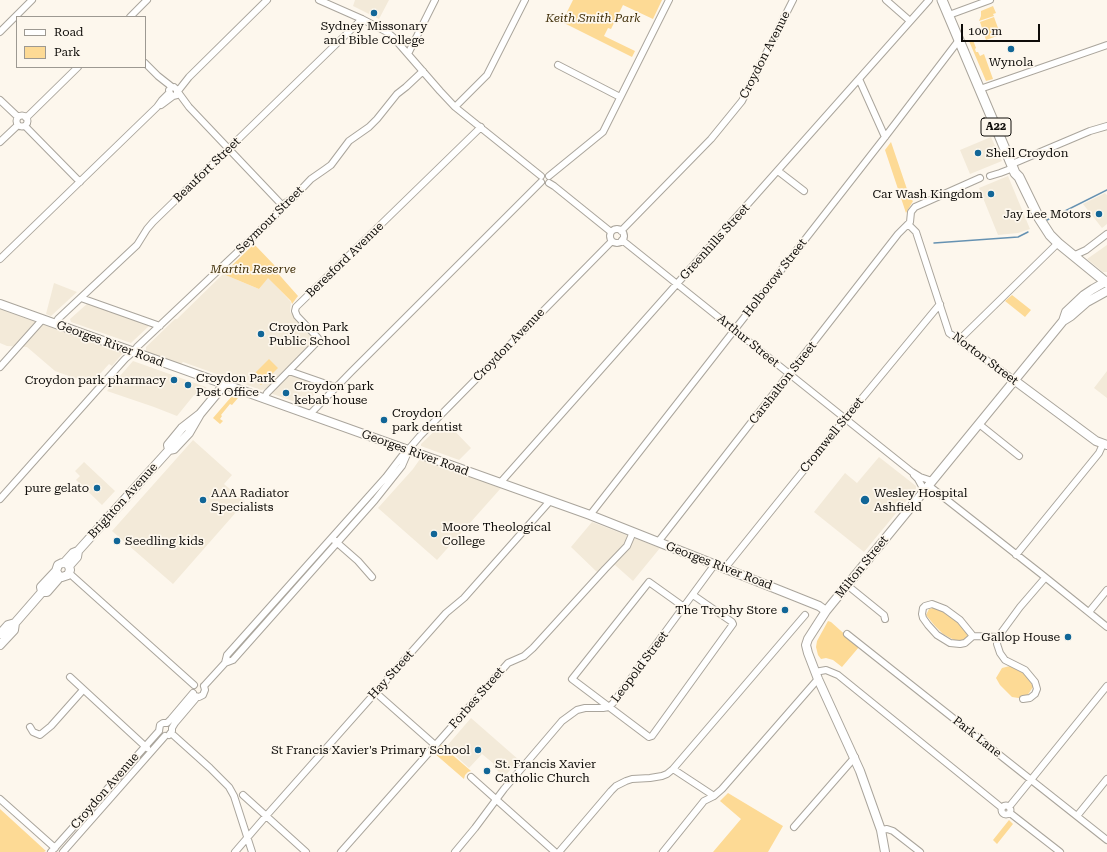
<!DOCTYPE html>
<html>
<head>
<meta charset="utf-8">
<style>
	body { margin:0 }
	#map { position:relative; width:1107px; height:852px; overflow:hidden; background:#fdf7ed; font-family:"Roboto Serif",serif }
	canvas { display:block }
	.legend { position:absolute; left:16px; top:16px; width:130px; height:52px; box-sizing:border-box; background:#fdf7ed; border:1px solid #9d9992; margin:0; padding:5px 7px; list-style:none; font-size:12px; color:#0e0c09 }
	.legend li { display:flex; align-items:center; gap:8px; height:20px }
	.legend b { width:20px; border:1px solid #9d9992 }
	.scale { position:absolute; left:961px; top:24px; width:79px; height:18px; box-sizing:border-box; border:2px solid #0e0c09; border-top:0; padding-left:5px; font-size:12px; line-height:14px; white-space:nowrap; color:#0e0c09; -webkit-text-stroke:3px #fdf7ed; paint-order:stroke }
</style>
</head>
<body>
<div id="map">
<canvas width="1107" height="852"></canvas>
<ul class="legend">
<li><b style="height:5px;background:#fff"></b>Road</li>
<li><b style="height:11px;background:#fdda95"></b>Park</li>
</ul>
<div class="scale">100 m</div>
</div>
<script>
const g = document.querySelector('canvas').getContext('2d');
g.lineJoin = 'round';
function fill(path, color) { g.fillStyle = color; g.fill(path, 'evenodd'); }
const poly = rows => new Path2D(rows.map(r => 'M' + r).join(''));
function stroke(path, color, width, dash) { g.strokeStyle = color; g.lineWidth = width; g.lineCap = dash ? 'butt' : 'round'; g.setLineDash(dash || []); g.stroke(path); }
function write(font, color, halo, rows, align = 'center') {
  g.font = font + ' "Roboto Serif",serif'; g.lineWidth = 3.5; g.setLineDash([]); g.textBaseline = 'middle'; g.strokeStyle = halo; g.fillStyle = color; for (const [text, x, y, turn = 0] of rows) {
    g.save(); g.translate(x, y); g.rotate((+turn || 0) * Math.PI / 180); g.textAlign = isNaN(turn) ? turn : align; if (halo) g.strokeText(text, 0, 0); g.fillText(text, 0, 0); g.restore();
  }
}
fill(poly([
	[355,0,389,0,379,19,353,6],
	[991,137,1002,161,970,174,960,150],
	[1008,176,1030,229,1018,233,998,235,979,188],
	[1105,193,1107,195,1107,224,1102,228,1083,204],
	[1107,245,1107,272,1103,272,1087,259],
	[223,274,259,289,268,277,291,302,290,312,313,336,312,345,267,389,261,390,183,362,181,364,146,352,146,347,175,319,177,319],
	[54,283,77,292,51,316,46,314],
	[88,303,148,324,149,326,131,343,71,322,70,319],
	[0,309,123,353,112,366,109,364,91,384,55,371,27,347,7,346,0,343],
	[133,361,206,387,207,389,198,397,194,395,177,416,154,407,107,391],
	[1107,371,1107,398,1094,388],
	[289,373,323,386,304,405,270,393],
	[445,421,471,448,459,460,421,446,421,444],
	[193,440,232,475,224,484,245,502,173,584,112,531],
	[879,457,916,486,916,489,864,552,814,512,845,473,857,483],
	[420,459,501,488,437,560,378,508,413,469],
	[84,462,115,491,102,505,76,480,80,476,75,471],
	[592,522,660,548,633,581,615,565,598,573,571,547],
	[471,718,519,760,504,777,493,766,494,764,482,754,469,768,446,747]
]), '#f3ead9');
fill(poly([
	[573,0,662,0,653,19,623,5,611,29,608,28,604,36,635,51,632,57,562,22],
	[993,6,996,13,993,14,994,16,979,21,981,16,981,11],
	[994,17,998,28,997,36,986,40,980,22],
	[973,40,976,48,975,49,976,52,978,52,980,56,984,54,993,79,986,81,969,41],
	[891,142,910,198,913,201,906,213,885,150],
	[254,244,277,268,275,270,298,296,292,304,291,301,268,278,259,289,223,274],
	[1012,295,1031,310,1025,317,1005,301],
	[269,359,278,368,261,385,252,376],
	[232,396,238,398,232,405,230,404,221,415,222,416,220,419,223,421,220,424,213,418],
	[936,607,959,621,968,635,967,638,965,640,958,641,954,640,943,634,935,626,926,615,929,609],
	[828,621,831,622,859,647,842,667,833,660,826,658,821,659,818,655,816,647,817,641],
	[1010,666,1021,671,1029,679,1033,687,1025,699,1012,697,1000,685,996,678,1002,668],
	[441,745,471,771,468,772,465,775,464,779,434,753],
	[728,793,783,826,768,852,713,852,741,819,720,801],
	[0,809,46,851,44,852,0,852],
	[1009,820,1013,824,997,844,993,840]
]), '#fdda95');
stroke(poly([
	[1047,220,1107,190],
	[934,243,1018,237,1028,232]
]), '#6692b2', 1.5);
const minor = poly([
	[319,0,362,19,387,32,393,37,440,91,455,107,541,176],
	[886,0,910,21],
	[949,15,990,0],
	[130,17,147,0],
	[0,32,32,0],
	[408,54,435,0],
	[145,63,158,76,172,87],
	[558,65,620,97],
	[859,79,885,137],
	[980,89,1107,45],
	[178,91,189,77,267,0],
	[178,92,189,107,282,205],
	[0,100,18,117],
	[161,105,173,96,177,95,177,90,174,87,171,88,169,90,170,94,173,96],
	[455,107,487,75,525,0],
	'16.5 121a5.5 5.5 0 1 1 11 0a5.5 5.5 0 1 1-11 0Z',
	[26,118,78,67],
	[25,126,80,182],
	[0,142,18,125],
	[1012,164,1090,131,1107,126],
	[778,171,804,191],
	[549,176,603,132,669,0],
	[990,176,1000,173,1013,168],
	[549,183,554,186,611,232],
	[908,224,916,232,949,333,1014,380],
	[908,224,910,222,911,212,915,207,980,178],
	'610 236a7 7 0 1 1 14 0a7 7 0 1 1-14 0Z',
	[621,231,711,139,742,101,793,0],
	[622,240,912,472,920,477,932,481],
	[1073,256,1086,250,1107,234],
	[0,259,157,107,162,100,169,93],
	[81,298,160,326],
	[55,324,58,319,137,245,147,229,153,222,362,19],
	[959,340,1058,243],
	[0,367,42,320],
	[289,371,335,387],
	[264,399,267,393,318,341,318,338,297,316,295,311,296,307,481,127],
	[309,415,314,410,351,372,541,182],
	[979,424,1019,456],
	[914,475,918,479,924,490],
	[500,483,929,0],
	[928,485,1040,573,1107,627],
	[0,499,99,388,125,359,133,352,137,347,245,245,274,217,282,205,293,198,311,179,324,170,331,165,349,141,369,127,377,119,397,94,406,87,423,71],
	[590,515,885,137,959,40],
	[334,540,358,561,372,577],
	[658,542,898,234,908,224],
	[1016,555,1099,453,1103,444],
	[725,568,845,419,940,304],
	[69,573,194,685],
	[847,585,884,615,885,619],
	[684,607,649,582,572,679,649,737,652,736,733,624,732,622,693,595],
	[1089,612,1107,590],
	[847,634,1107,840],
	[973,636,960,620,945,609,932,604,925,606,923,608,922,614,923,618,928,625,937,635,950,643,960,644,965,643,973,636,998,637],
	[225,663,233,660,375,500,402,466,408,452],
	[815,672,826,670,838,675,1002,808],
	[70,677,147,748],
	[204,686,225,663,227,655,386,477,402,456,408,450,420,436,612,241],
	[375,692,435,745],
	[195,696,199,697,203,695,205,690,204,686],
	[1023,699,1030,698,1035,694,1037,689,1035,682,1025,670,1005,660,1000,653,997,644,998,637,1020,607,1045,578],
	[30,727,33,732,40,735,51,726,83,690],
	[159,731,160,725,163,723,167,723,171,719,193,693],
	[171,733,210,768,229,787,234,796,252,852],
	[169,735,172,731,172,728,175,723,197,697],
	[471,777,555,852],
	[243,795,306,852],
	[714,796,722,789,818,679],
	[0,799,55,848],
	'1001.5 810a4.5 4.5 0 1 1 9 0a4.5 4.5 0 1 1-9 0Z',
	[1009,807,1107,686],
	[1010,813,1060,852],
	[1077,816,1107,779],
	[794,827,855,757],
	[881,830,887,829,893,831,920,852],
	[51,852,159,731],
	[63,852,165,736],
	[235,852,266,816,446,613,464,598,550,501],
	[341,852,508,663,524,656,533,648,605,569,627,546,633,532],
	[455,852,475,828,504,789,562,721,577,710,585,708,603,708,609,707,613,703,715,564],
	[559,852,611,791,616,786,626,781,632,779,650,778,662,776,667,774,673,769,805,615],
	[663,852,704,801,714,796,673,769]
]);
const major = poly([
	[0,304,590,515,779,590,819,606,826,611],
	[1063,321,1071,316,1087,302,1107,291],
	[1014,380,1096,441,1107,445],
	[169,450,168,445,182,428,200,414,224,385],
	[64,563,73,553,78,551,169,450,174,449,189,433,200,414],
	[69,566,77,557,78,551],
	[42,592,41,587,56,571,58,565,62,563,66,563,69,566,70,570,68,575,62,577,59,576,56,571],
	[0,634,8,625,15,623,42,592,47,592,60,577],
	[0,645,14,630,15,623],
	[885,852,881,830,860,771,818,679,808,653,806,645,808,639,826,611,1063,321,1066,312,1084,295,1093,289,1107,281]
]);
const highway = poly([
	[942,0,1013,168,1015,173,1019,177,1039,218,1050,235,1058,243,1107,283]
]);
stroke(minor, '#aaa59c', 8);
stroke(major, '#aaa59c', 10);
stroke(highway, '#aaa59c', 11);
stroke(minor, '#fff', 6);
stroke(major, '#fff', 8);
stroke(highway, '#fff', 9);
for (const [x, y, r, color] of [
	[374,13,4,"#116697"],
	[1011,49,4,"#116697"],
	[978,153,4,"#116697"],
	[991,194,4,"#116697"],
	[1099,214,4,"#116697"],
	[261,334,4,"#116697"],
	[174,380,4,"#116697"],
	[188,385,4,"#116697"],
	[286,393,4,"#116697"],
	[384,420,4,"#116697"],
	[97,488,4,"#116697"],
	[203,500,4,"#116697"],
	[865,500,5,"#116697"],
	[434,534,4,"#116697"],
	[117,541,4,"#116697"],
	[785,610,4,"#116697"],
	[1068,637,4,"#116697"],
	[478,750,4,"#116697"],
	[487,771,4,"#116697"]
]) { const dot = new Path2D(); dot.arc(x, y, r, 0, 2 * Math.PI); g.fillStyle = color; g.fill(dot); stroke(dot, '#fdf7ed', 1.5); }
for (const [x, y, w] of [
	[996,127,30]
]) { const box = new Path2D(); box.roundRect(x - w / 2, y - 9, w, 18, 3); g.fillStyle = '#fdf7ed'; g.fill(box); stroke(box, '#0e0c09', 1); }
write('bold 11px', '#0e0c09', null, [
	["A22",996,127]
]);
write('italic 12px', '#42310b', '#fdf7ed', [
	["Keith Smith Park",593,18],
	["Martin Reserve",253,269]
]);
write('12px', '#0e0c09', '#fdf7ed', [
	["Sydney Missonary",374,26,"center"],
	["and Bible College",374,40,"center"],
	["Wynola",1011,62,"center"],
	["Shell Croydon",986,153],
	["Car Wash Kingdom",983,194,"right"],
	["Jay Lee Motors",1091,214,"right"],
	["Croydon Park",269,327],
	["Public School",269,341],
	["Croydon Park",196,378],
	["Post Office",196,392],
	["Croydon park pharmacy",166,380,"right"],
	["Croydon park",294,386],
	["kebab house",294,400],
	["Croydon",392,413],
	["park dentist",392,427],
	["pure gelato",89,488,"right"],
	["AAA Radiator",211,493],
	["Specialists",211,507],
	["Wesley Hospital",874,493],
	["Ashfield",874,507],
	["Moore Theological",442,527],
	["College",442,541],
	["Seedling kids",125,541],
	["The Trophy Store",777,610,"right"],
	["Gallop House",1060,637,"right"],
	["St Francis Xavier's Primary School",470,750,"right"],
	["St. Francis Xavier",495,764],
	["Catholic Church",495,778]
], 'left');
write('12px', '#0e0c09', '#fdf7ed', [
	["Croydon Avenue",765,55,-63],
	["Beaufort Street",207,170,-44],
	["Seymour Street",270,220,-45],
	["Greenhills Street",715,242,-48],
	["Beresford Avenue",345,260,-44],
	["Holborow Street",775,278,-52],
	["Arthur Street",748,341,39],
	["Georges River Road",110,344,20],
	["Croydon Avenue",509,345,-46],
	["Norton Street",985,359,37],
	["Carshalton Street",783,383,-52],
	["Cromwell Street",832,435,-51],
	["Georges River Road",415,453,20],
	["Brighton Avenue",123,501,-48],
	["Georges River Road",719,566,21],
	["Milton Street",862,567,-51],
	["Leopold Street",640,667,-53],
	["Hay Street",391,675,-48],
	["Forbes Street",477,698,-49],
	["Park Lane",977,737,38],
	["Croydon Avenue",105,791,-49]
]);
</script>
</body>
</html>
